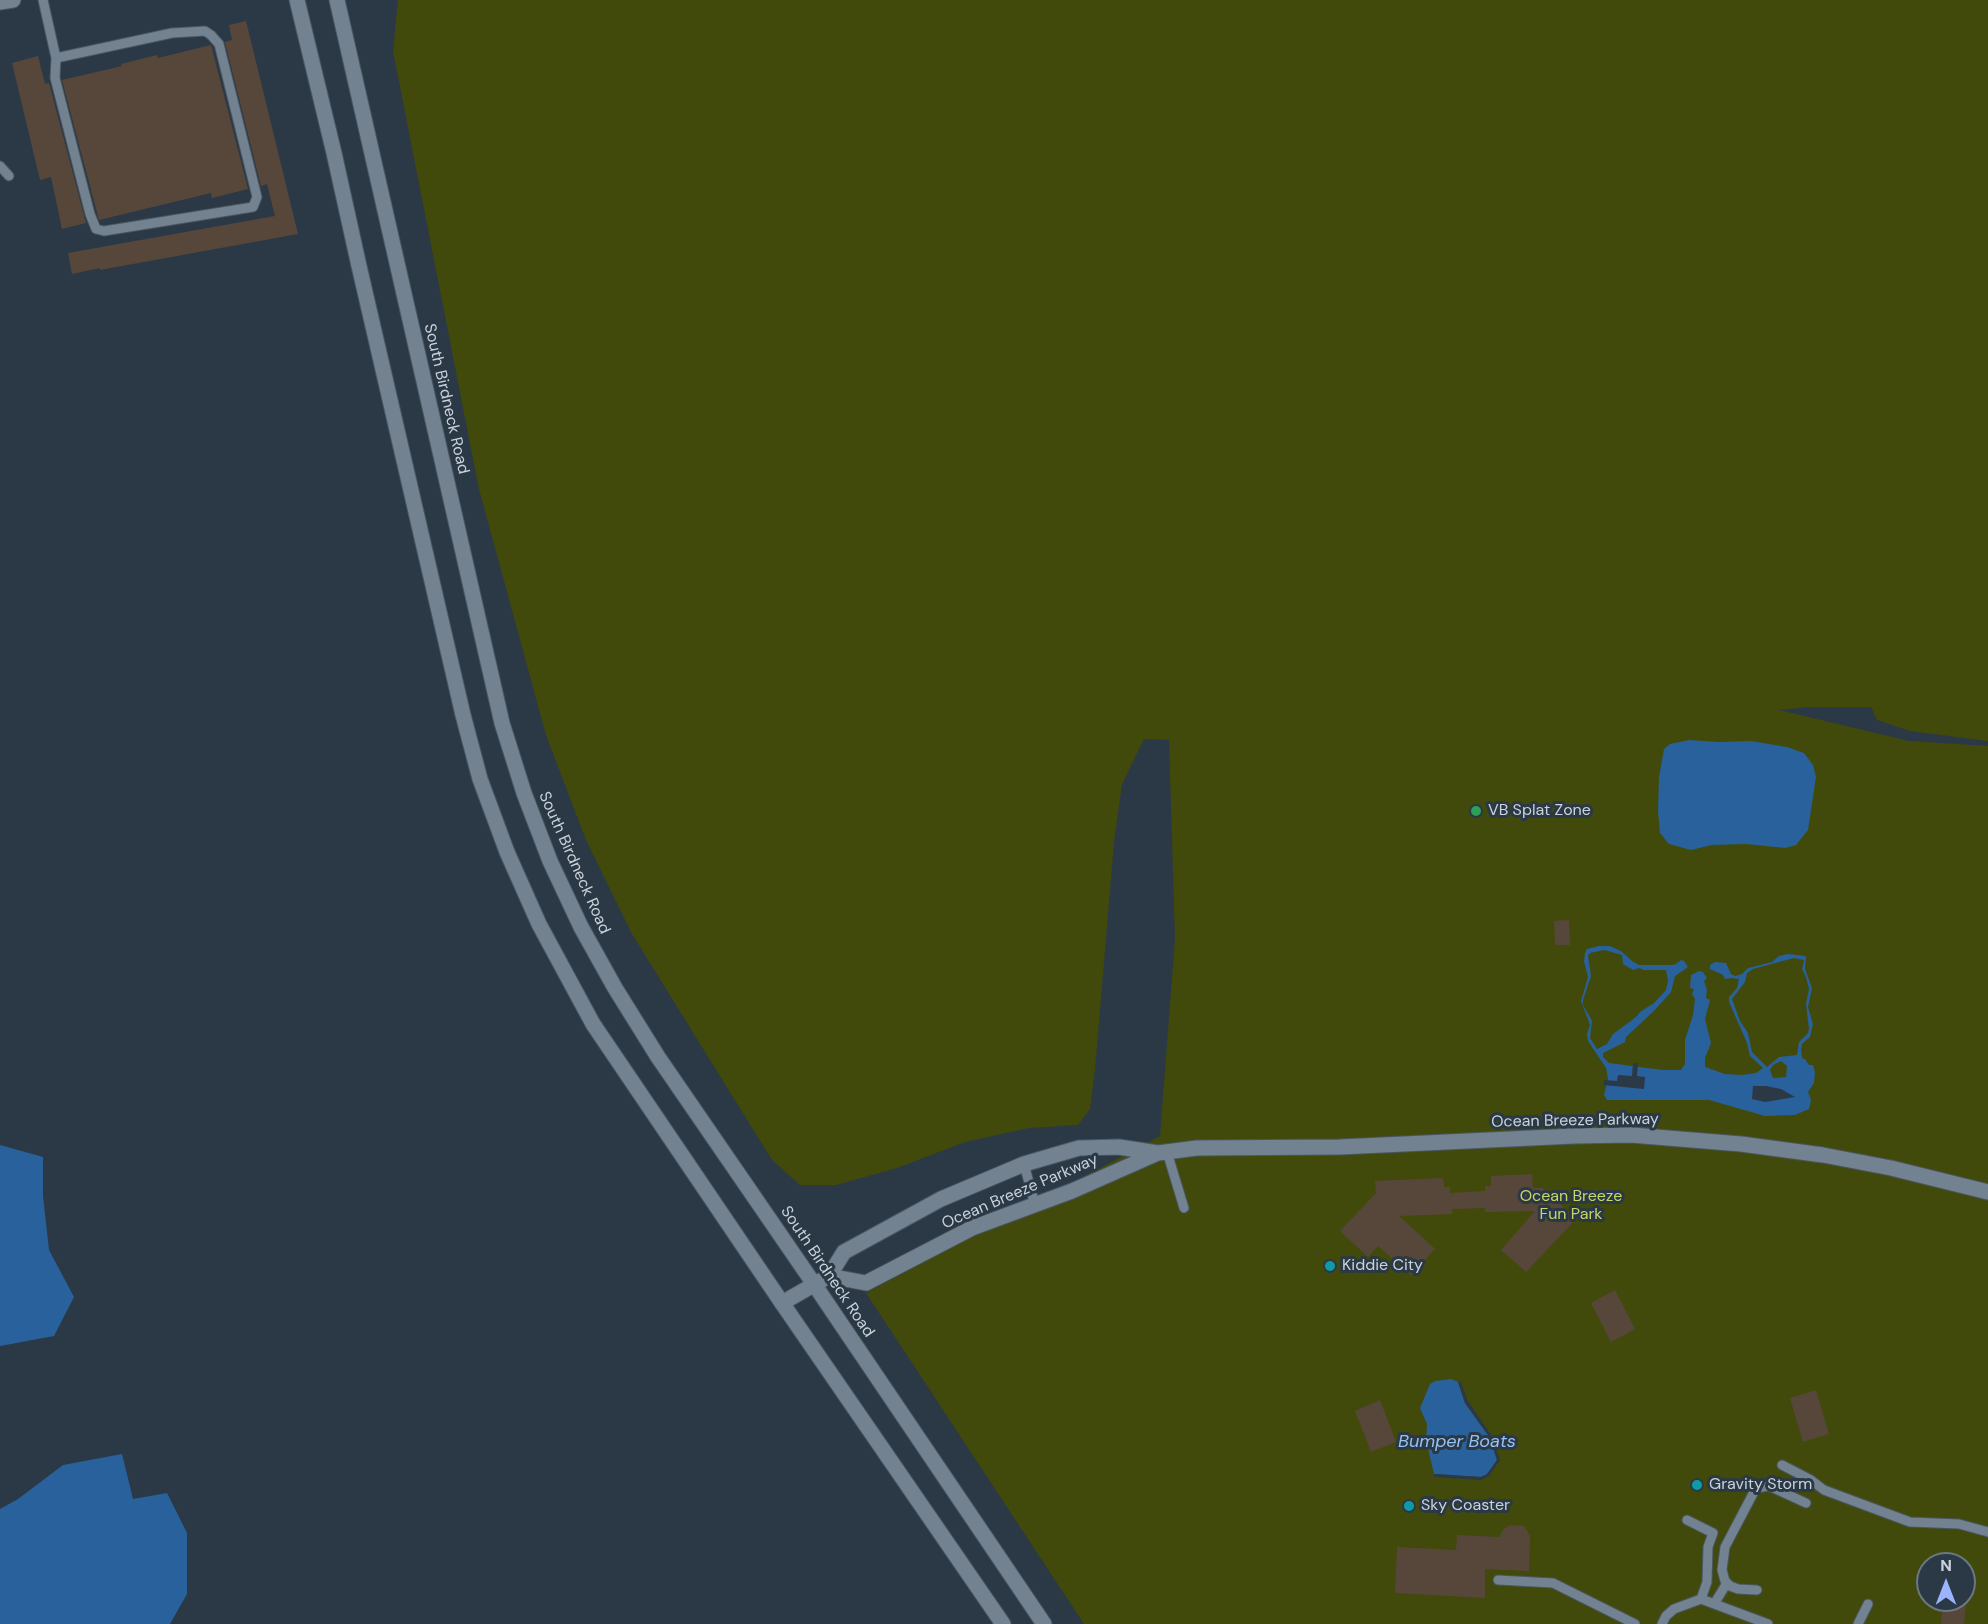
<!DOCTYPE html>
<html>
<head>
<meta charset="utf-8">
<style>
	body { margin:0 }
	#map { position:relative; width:1988px; height:1624px; overflow:hidden; background:#2b3946; font-family:"DM Sans",sans-serif }
	canvas { display:block }
	.north { position:absolute; left:1916px; top:1552px; width:60px; height:60px; box-sizing:border-box; background:#2b3946; border:2px solid #6b7782; border-radius:50%; rotate:0deg; font-size:16px; font-weight:700; line-height:24px; text-align:center; color:#cad3db }
	.north::after { content:''; display:block; margin:auto; width:21px; height:27px; background:#9bb4fd; clip-path:polygon(50% 0,100% 100%,50% 72%,0 100%) }
</style>
</head>
<body>
<div id="map">
<canvas width="1988" height="1624"></canvas>
<div class="north">N</div>
</div>
<script>
const g = document.querySelector('canvas').getContext('2d');
g.lineJoin = 'round';
function fill(path, color) { g.fillStyle = color; g.fill(path, 'evenodd'); }
const poly = rows => new Path2D(rows.map(r => 'M' + r).join(''));
function stroke(path, color, width, dash) { g.strokeStyle = color; g.lineWidth = width; g.lineCap = dash ? 'butt' : 'round'; g.setLineDash(dash || []); g.stroke(path); }
function write(font, color, halo, rows, align = 'center') {
  g.font = font + ' "DM Sans",sans-serif'; g.lineWidth = 6; g.setLineDash([]); g.textBaseline = 'middle'; g.strokeStyle = halo; g.fillStyle = color; for (const [text, x, y, turn = 0] of rows) {
    g.save(); g.translate(x, y); g.rotate((+turn || 0) * Math.PI / 180); g.textAlign = isNaN(turn) ? turn : align; if (halo) g.strokeText(text, 0, 0); g.fillText(text, 0, 0); g.restore();
  }
}
fill(poly([
	[398,0,1988,0,1988,741,1910,731,1877,720,1871,707,1809,707,1779,710,1909,741,1988,746,1988,1624,1084,1624,866,1293,1160,1136,1175,939,1169,740,1144,739,1122,784,1114,842,1095,1069,1090,1109,1078,1125,1029,1128,965,1142,897,1168,836,1185,800,1185,772,1160,632,934,586,840,546,735,479,489,393,51],
	[1928,1564,1964,1564,1964,1600,1928,1600]
]), '#414a0a');
fill(poly([
	[1689,740,1719,742,1751,741,1787,747,1804,753,1813,765,1816,777,1808,830,1796,845,1785,848,1746,844,1712,845,1691,850,1669,844,1660,833,1658,811,1659,777,1664,749,1670,744],
	[1599,946,1610,946,1621,951,1632,961,1639,965,1672,965,1676,964,1681,960,1684,961,1688,967,1675,976,1671,992,1654,1011,1626,1037,1625,1042,1603,1053,1603,1057,1609,1063,1663,1070,1681,1070,1685,1064,1685,1040,1693,1015,1695,999,1692,994,1694,989,1690,988,1691,975,1699,971,1703,972,1707,978,1704,981,1707,990,1706,998,1710,1000,1705,1019,1711,1043,1705,1058,1705,1067,1725,1074,1742,1075,1756,1073,1763,1068,1750,1056,1747,1043,1729,1002,1729,997,1737,988,1739,979,1732,978,1725,979,1723,975,1710,969,1710,965,1715,962,1726,963,1731,974,1735,976,1742,974,1748,968,1772,962,1779,956,1788,954,1806,956,1805,969,1812,988,1808,1007,1813,1024,1810,1037,1802,1044,1801,1050,1802,1058,1805,1059,1809,1065,1813,1065,1815,1072,1814,1083,1808,1092,1811,1100,1809,1109,1795,1115,1765,1116,1709,1100,1607,1100,1604,1095,1608,1079,1606,1068,1588,1041,1587,1034,1590,1025,1581,1001,1588,977,1584,961,1585,953,1587,949],
	[1604,950,1622,955,1623,964,1633,970,1640,968,1643,970,1666,970,1668,981,1666,990,1654,1003,1640,1012,1636,1017,1613,1034,1607,1044,1597,1049,1590,1038,1592,1021,1583,1005,1583,1000,1591,976,1588,956,1590,953],
	[1794,958,1804,960,1802,969,1806,977,1809,989,1806,1004,1809,1029,1808,1033,1799,1042,1797,1055,1779,1057,1767,1067,1752,1052,1748,1033,1740,1021,1732,999,1745,982,1747,973,1753,969],
	[1781,1061,1787,1066,1786,1077,1773,1078,1770,1070,1773,1065],
	[0,1145,43,1157,43,1196,49,1250,74,1297,54,1336,0,1346],
	[1451,1379,1458,1382,1465,1403,1490,1438,1497,1460,1487,1475,1481,1477,1434,1474,1426,1440,1427,1424,1420,1408,1430,1384,1435,1381],
	[122,1454,133,1499,167,1493,187,1533,187,1594,170,1624,0,1624,0,1509,18,1499,63,1465]
]), '#28619b');
fill(poly([
	[1633,1063,1638,1063,1637,1076,1645,1077,1644,1089,1604,1085,1604,1080,1617,1081,1618,1075,1632,1076],
	[1753,1086,1766,1086,1781,1089,1795,1097,1765,1102,1752,1099],
	[1458,1382,1461,1382,1468,1401,1492,1436,1500,1460,1489,1476,1481,1480,1434,1477,1434,1474,1481,1477,1487,1474,1497,1460,1490,1438,1465,1403]
]), '#2b3946');
fill(poly([
	[246,21,298,234,100,270,100,268,72,274,68,253,275,216,267,184,261,186,225,42,232,40,229,25],
	[211,45,248,189,212,198,211,193,99,220,62,80,122,66,121,64,157,55,158,58],
	[38,56,45,84,49,83,86,223,62,229,51,177,40,180,12,63],
	[1569,920,1570,945,1555,945,1554,921],
	[1532,1174,1533,1188,1543,1188,1576,1219,1526,1272,1501,1250,1535,1211,1485,1212,1485,1208,1452,1209,1452,1214,1399,1216,1435,1249,1411,1275,1378,1246,1368,1257,1340,1231,1376,1193,1375,1181,1443,1178,1444,1187,1450,1187,1450,1193,1485,1191,1485,1186,1491,1186,1491,1176],
	[1615,1290,1635,1329,1611,1342,1591,1303],
	[1816,1390,1829,1434,1803,1442,1790,1398],
	[1380,1400,1396,1442,1371,1452,1355,1411],
	[1510,1525,1524,1526,1530,1536,1529,1571,1485,1569,1485,1598,1395,1593,1397,1547,1456,1550,1457,1535,1499,1537,1503,1530],
	[1943,1601,1966,1603,1964,1624,1941,1624]
]), '#57473b');
const service = poly([
	[43,0,56,58,55,78,90,214,96,229,104,231,253,207,257,197,219,44,211,35,205,31,172,33,56,58],
	[0,166,9,176],
	[1167,1152,1184,1208],
	[1024,1164,1035,1205],
	[1782,1465,1811,1480,1824,1490,1910,1522,1959,1524,1988,1532],
	[1498,1580,1553,1583,1635,1624],
	[1757,1590,1738,1589,1730,1586,1725,1581,1722,1570,1725,1547,1756,1488,1769,1486,1806,1503],
	[1701,1599,1768,1624],
	[1714,1604,1727,1583],
	[1662,1624,1666,1616,1674,1609,1701,1599,1707,1582,1708,1547,1713,1533,1687,1520],
	[1858,1624,1868,1604]
]);
const minor = poly([
	[829,1276,866,1283,972,1228,1072,1191,1158,1153],
	[782,1303,829,1276,844,1252,941,1199,1024,1164,1079,1148,1119,1147,1158,1153,1197,1148,1340,1147,1574,1136,1631,1135,1741,1144,1823,1155,1891,1168,1988,1192]
]);
const tertiary = poly([
	[0,2,13,0]
]);
const secondary = poly([
	[297,0,334,153,359,266,463,715,480,779,507,852,539,924,593,1024,782,1303,1003,1624],
	[337,0,502,723,524,793,550,861,581,927,615,988,658,1057,814,1284,1044,1624]
]);
stroke(service, '#4a5660', 11);
stroke(minor, '#4a5660', 17);
stroke(tertiary, '#4a5660', 17);
stroke(secondary, '#4a5660', 17);
stroke(service, '#728291', 9);
stroke(minor, '#728291', 15);
stroke(tertiary, '#728291', 15);
stroke(secondary, '#728291', 15);
for (const [x, y, r, color] of [
	[1476,811,6,"#2e9e5b"],
	[1330,1266,6,"#0f9aa8"],
	[1697,1485,6,"#0f9aa8"],
	[1409,1506,6,"#0f9aa8"]
]) { const dot = new Path2D(); dot.arc(x, y, r, 0, 2 * Math.PI); g.fillStyle = color; g.fill(dot); stroke(dot, '#2b3946', 2); }
write('16px', '#cad3db', '#2b3946', [
	["South Birdneck Road",446,399,77],
	["South Birdneck Road",574,863,66],
	["Ocean Breeze Parkway",1575,1121,-1],
	["Ocean Breeze Parkway",1020,1192,-23],
	["South Birdneck Road",827,1272,56]
]);
write('16px', '#cad3db', '#2b3946', [
	["VB Splat Zone",1488,811],
	["Kiddie City",1342,1266],
	["Gravity Storm",1709,1485],
	["Sky Coaster",1421,1506]
], 'left');
write('16px', '#c6d867', '#2b3946', [
	["Ocean Breeze",1571,1197],
	["Fun Park",1571,1215]
]);
write('italic 18px', '#96c2f3', '#2b3946', [
	["Bumper Boats",1457,1442]
]);
</script>
</body>
</html>
